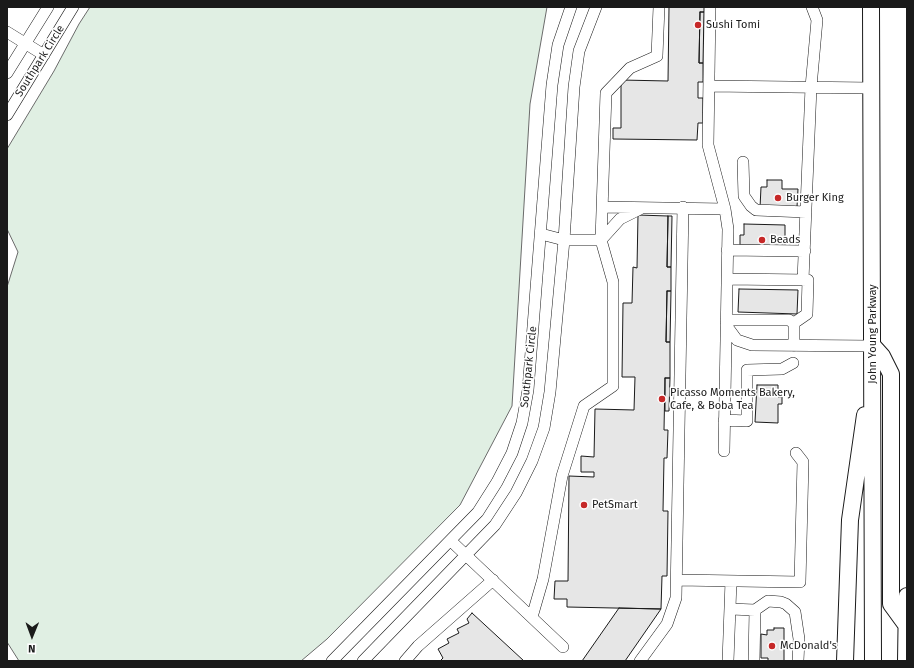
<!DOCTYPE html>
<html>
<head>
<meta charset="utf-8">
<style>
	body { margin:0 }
	#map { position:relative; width:914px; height:668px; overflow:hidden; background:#fff; font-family:"Fira Sans",sans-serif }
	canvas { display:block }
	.frame { position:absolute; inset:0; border:8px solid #1a1a1a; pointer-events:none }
	.north { position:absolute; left:12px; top:616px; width:40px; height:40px; -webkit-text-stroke:3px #fff; paint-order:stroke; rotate:181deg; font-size:11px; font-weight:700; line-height:16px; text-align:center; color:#1a1a1a }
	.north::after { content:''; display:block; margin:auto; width:14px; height:18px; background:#1a1a1a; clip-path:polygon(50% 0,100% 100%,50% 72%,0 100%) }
</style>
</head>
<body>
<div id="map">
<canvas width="914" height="668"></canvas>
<div class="frame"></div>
<div class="north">N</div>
</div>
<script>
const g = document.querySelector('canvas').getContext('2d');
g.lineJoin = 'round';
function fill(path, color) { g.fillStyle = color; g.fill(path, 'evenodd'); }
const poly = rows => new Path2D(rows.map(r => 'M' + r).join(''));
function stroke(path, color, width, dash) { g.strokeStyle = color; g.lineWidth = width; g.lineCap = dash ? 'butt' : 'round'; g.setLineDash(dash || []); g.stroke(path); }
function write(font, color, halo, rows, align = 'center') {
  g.font = font + ' "Fira Sans",sans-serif'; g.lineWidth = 3; g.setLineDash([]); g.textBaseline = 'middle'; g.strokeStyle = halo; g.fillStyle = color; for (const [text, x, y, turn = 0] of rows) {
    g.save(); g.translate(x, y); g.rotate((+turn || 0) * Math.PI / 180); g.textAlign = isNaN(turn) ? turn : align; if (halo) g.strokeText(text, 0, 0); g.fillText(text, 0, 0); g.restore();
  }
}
const green = poly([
	[90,7,547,7,530,104,512,406,460,505,327,639,301,661,19,661,7,642,7,287,18,252,7,229,7,149,54,71,79,24,90,7]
]);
fill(green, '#e0efe3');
stroke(green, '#6a6a6a', 1);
const building = poly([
	[669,7,704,7,704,12,700,12,699,63,703,63,703,82,698,82,698,98,703,98,703,123,698,123,697,140,613,139,613,128,621,128,621,80,668,81,669,7],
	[700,12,704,12,703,63,699,63,700,12],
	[767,180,782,180,782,189,798,189,797,207,760,208,761,187,767,187,767,180],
	[638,215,668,216,667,267,671,267,671,291,667,291,666,342,670,342,670,378,665,378,664,430,668,430,667,458,664,458,663,511,668,511,667,576,662,576,661,609,567,607,567,599,554,599,555,581,568,581,569,476,594,477,594,472,581,472,581,456,594,457,595,409,634,410,635,377,622,377,623,303,632,303,633,267,637,268,638,215],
	[668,216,672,216,671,267,667,267,668,216],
	[744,224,785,225,785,246,740,245,740,235,744,235,744,224],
	[739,289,798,290,797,314,738,312,739,289],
	[667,291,671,291,670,342,666,342,667,291],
	[665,378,670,378,669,411,665,411,665,378],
	[757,385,778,385,778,397,782,397,782,404,778,404,778,423,755,422,757,385],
	[619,608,661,609,625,661,582,661,619,608],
	[472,613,524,661,440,661,443,658,438,649,449,643,447,639,459,633,457,629,469,623,467,619,472,613],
	[774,628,784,628,784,661,768,661,768,658,761,658,761,634,767,635,767,630,774,630,774,628]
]);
fill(building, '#e6e6e6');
stroke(building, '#1a1a1a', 1);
const minor = poly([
	[710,7,708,145,725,209,728,229,724,451],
	[7,32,44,55],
	[7,73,48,7],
	[709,86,871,88],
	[7,115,73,7],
	[743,162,744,196,751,206,756,210,806,212],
	[602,207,725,209],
	[541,234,564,240,601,240],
	[601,240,620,219,640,209],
	[727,250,805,251],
	[727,279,808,280,807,314,794,323,794,346],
	[803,280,811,87,817,20,812,7],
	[726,320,789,320,794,323],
	[726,325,737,340,752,345,873,346],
	[724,420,747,421,747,370,782,369,793,363],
	[451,541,563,647],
	[677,580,800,582,803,462,796,453],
	[730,609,755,610,768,601,781,602,786,604,795,612,799,639,798,661],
	[532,617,543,579,562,476,584,406,613,386,613,282,601,240,606,93,630,68,657,56,659,7],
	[332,661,478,512,497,482,512,453,522,423,528,390,552,85,558,45,571,7],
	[363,661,495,525,516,493,532,461,544,428,550,392,564,240,574,87,579,51,596,7],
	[405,661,418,646,493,580],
	[640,661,667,624,676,598,683,207],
	[728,661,731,581],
	[754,661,755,610]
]);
const highway = poly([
	[871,7,873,661],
	[873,346,882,356,891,374,891,604,907,626],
	[845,661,850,520,865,415],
	[906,661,907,596]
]);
stroke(minor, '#1a1a1a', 12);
stroke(highway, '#1a1a1a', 18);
stroke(minor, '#fff', 11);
stroke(highway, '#fff', 16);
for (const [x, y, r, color] of [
	[698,25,4,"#c62828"],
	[778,198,4,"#c62828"],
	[762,240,4,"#c62828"],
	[662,399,4,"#c62828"],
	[584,505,4,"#c62828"],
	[772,646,4,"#c62828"]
]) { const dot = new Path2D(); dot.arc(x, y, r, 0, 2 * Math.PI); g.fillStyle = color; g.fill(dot); stroke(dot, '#fff', 1.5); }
write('11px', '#1a1a1a', '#fff', [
	["Sushi Tomi",706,25],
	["Burger King",786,198],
	["Beads",770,240],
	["Picasso Moments Bakery,",670,393],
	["Cafe, & Boba Tea",670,406],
	["PetSmart",592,505],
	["McDonald's",780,646]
], 'left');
write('11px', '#1a1a1a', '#fff', [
	["Southpark Circle",40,61,-58],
	["John Young Parkway",873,334,-90],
	["Southpark Circle",529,367,-84]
]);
</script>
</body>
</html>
